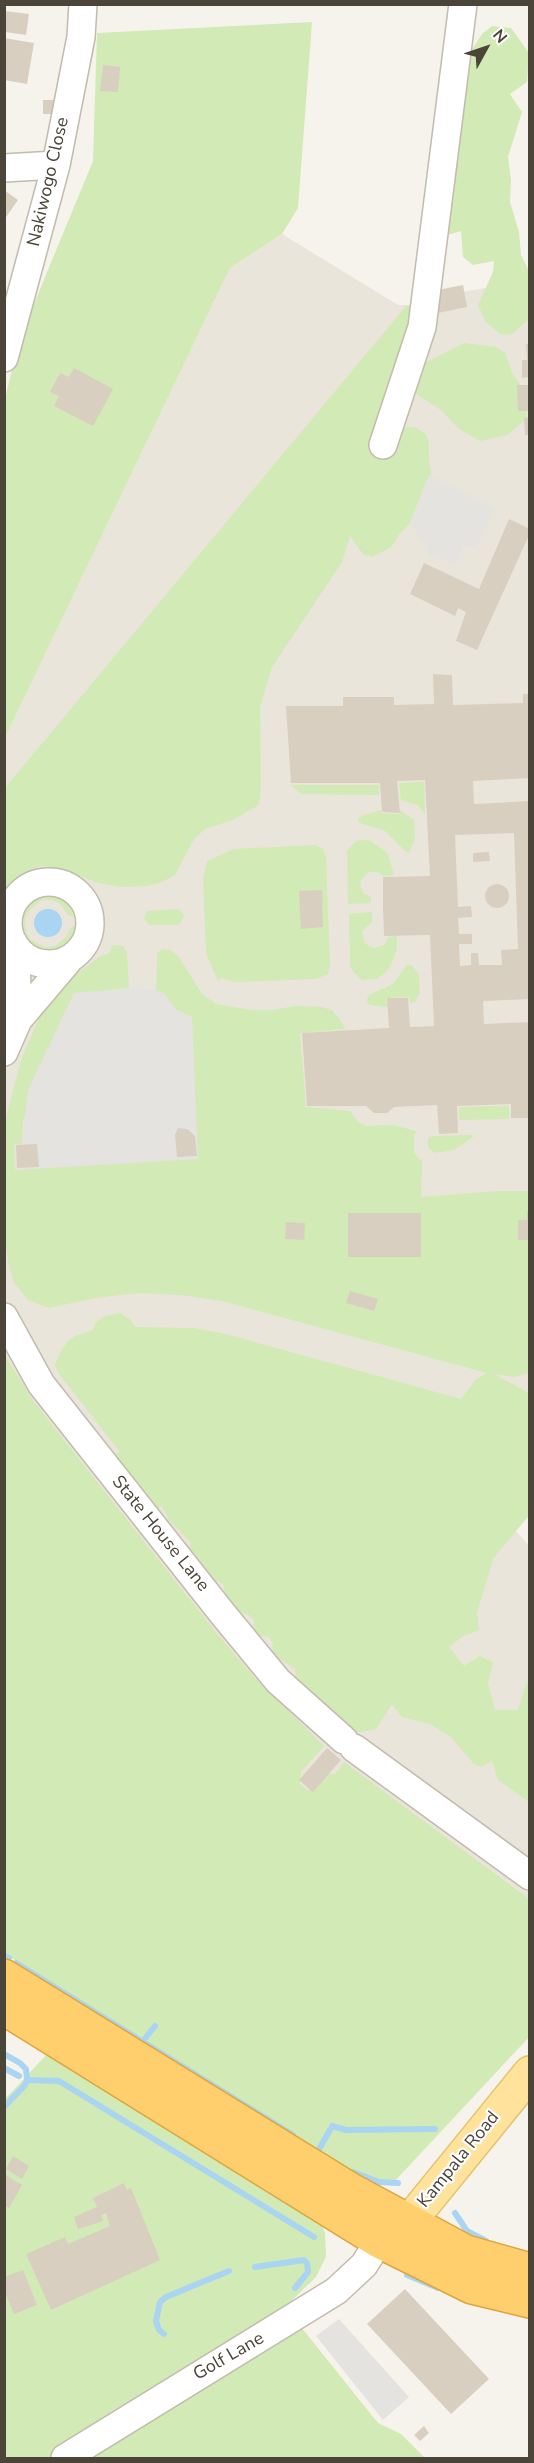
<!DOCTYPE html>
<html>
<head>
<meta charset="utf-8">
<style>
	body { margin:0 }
	#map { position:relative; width:534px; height:2463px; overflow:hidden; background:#f6f3ec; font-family:"Nunito Sans",sans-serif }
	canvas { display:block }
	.frame { position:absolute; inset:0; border:6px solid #4b4439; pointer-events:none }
	.north { position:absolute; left:456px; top:18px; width:60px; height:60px; -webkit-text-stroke:4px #fff; paint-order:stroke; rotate:50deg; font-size:16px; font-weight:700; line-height:24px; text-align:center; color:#4b4439 }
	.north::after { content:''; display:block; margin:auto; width:21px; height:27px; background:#4b4439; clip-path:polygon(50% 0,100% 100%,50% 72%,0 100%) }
</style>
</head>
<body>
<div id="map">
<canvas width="534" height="2463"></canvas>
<div class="frame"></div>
<div class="north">N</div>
</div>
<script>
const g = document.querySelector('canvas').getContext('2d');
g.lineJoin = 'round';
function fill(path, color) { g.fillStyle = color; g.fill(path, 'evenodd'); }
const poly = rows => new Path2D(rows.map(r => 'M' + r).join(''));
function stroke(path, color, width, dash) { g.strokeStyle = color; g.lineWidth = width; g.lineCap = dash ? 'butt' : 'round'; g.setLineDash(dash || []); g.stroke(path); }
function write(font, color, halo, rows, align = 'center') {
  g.font = font + ' "Nunito Sans",sans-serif'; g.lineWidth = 4.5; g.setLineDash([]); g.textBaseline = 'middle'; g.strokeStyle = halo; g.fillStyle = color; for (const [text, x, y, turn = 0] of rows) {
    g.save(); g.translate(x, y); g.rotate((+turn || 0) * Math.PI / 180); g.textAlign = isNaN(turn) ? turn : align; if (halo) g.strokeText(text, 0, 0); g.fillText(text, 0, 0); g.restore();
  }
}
fill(poly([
	[282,234,398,305,419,305,436,296,529,281,530,1515,516,1531,530,1547,529,2037,402,2172,5,1933,5,738,230,268]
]), '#eae5da');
fill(poly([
	[312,22,298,208,282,234,230,268,5,738,5,399,19,340,93,161,97,33],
	[492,26,511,28,529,53,527,82,510,94,522,112,508,157,511,180,510,202,519,232,521,255,529,271,530,318,512,334,501,335,486,322,478,305,493,272,494,261,473,265,463,257,461,231,441,237,465,60,482,34],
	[419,305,402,427,414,427,425,433,429,442,429,461,434,488,424,511,401,532,391,547,373,557,363,554,350,536,342,562,272,667,260,707,261,786,259,805,233,820,205,829,194,839,175,875,162,882,147,886,121,887,98,883,62,869,41,866,18,876,5,889,5,788,406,306],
	[464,343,496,347,505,353,512,373,528,396,526,419,507,435,480,441,459,429,441,410,416,394,415,368],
	[424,782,425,814,417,805,401,800,399,783],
	[291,785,379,785,379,795,301,794],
	[381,810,381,813,400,814,400,810,414,820,415,838,409,852,406,852,385,831,360,823,358,819,361,816],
	[362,840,371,841,388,854,394,875,383,876,377,872,368,872,361,880,360,886,363,893,371,897,371,903,348,904,347,851,356,841],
	[315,845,323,849,326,857,330,965,328,974,316,979,236,982,222,978,218,981,206,953,203,878,207,861,234,849],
	[48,891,63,894,73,902,82,917,69,916,59,903,51,900,42,900,29,911,25,919,26,932,30,939,45,947,55,946,66,937,72,926,81,926,79,934,69,947,54,954,39,955,24,945,18,928,20,914,25,903,37,894],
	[176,909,180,910,184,916,179,925,149,925,144,919,147,911],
	[372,912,372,922,362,931,364,941,368,946,375,948,385,944,388,937,397,936,397,949,391,965,385,973,376,979,362,980,353,972,350,966,349,914],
	[117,945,123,946,127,953,129,988,115,990,23,1120,22,1144,14,1144,15,1170,174,1009,164,993,156,991,157,953,163,949,171,950,179,957,202,994,216,1004,251,1010,271,1010,296,1006,322,1007,331,1010,339,1018,345,1029,300,1033,306,1107,350,1111,358,1122,366,1126,392,1125,417,1131,414,1135,414,1153,422,1162,421,1197,496,1191,529,1191,529,1373,514,1377,494,1374,529,1393,529,1515,493,1559,477,1613,479,1630,462,1637,449,1647,464,1666,480,1656,493,1662,488,1683,495,1710,518,1710,526,1684,529,1681,529,1802,498,1780,492,1761,481,1767,474,1764,451,1737,430,1724,402,1717,392,1704,376,1729,336,1737,308,1707,307,1686,296,1680,295,1669,272,1654,273,1643,268,1637,259,1636,253,1631,254,1621,249,1615,238,1612,226,1601,223,1584,211,1578,187,1556,191,1543,169,1520,162,1506,156,1510,112,1460,119,1451,57,1371,55,1365,61,1351,67,1342,75,1336,93,1330,95,1323,105,1316,120,1313,131,1320,135,1327,194,1328,226,1334,461,1399,476,1379,487,1373,222,1301,181,1295,139,1293,96,1298,49,1308,28,1300,14,1282,9,1266,4,1234,4,1125,21,1060,42,1011,61,986,99,957,110,953,111,946],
	[407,965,413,966,419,976,420,992,415,1002,410,1003,409,997,386,998,387,1007,370,1005,366,1002,369,995,393,984],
	[509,1106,509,1119,459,1120,459,1107],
	[470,1135,473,1135,473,1137,454,1150,436,1153,429,1149,427,1143,429,1138,433,1136],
	[4,1354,34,1402,218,1635,256,1679,324,1746,301,1772,300,1784,307,1790,316,1786,326,1773,335,1774,344,1762,529,1899,529,2037,394,2182,379,2181,362,2176,320,2150,332,2130,330,2128,318,2149,145,2042,151,2033,150,2031,143,2040,5,1954],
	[50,2051,319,2219,325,2233,326,2257,316,2277,285,2307,378,2423,401,2434,425,2458,5,2458,4,2100]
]), '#d2eab5');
fill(poly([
	[429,475,495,508,476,547,464,545,456,565,430,556,410,522],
	[129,988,140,988,164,993,175,1009,192,1017,198,1159,15,1170,14,1144,22,1144,28,1090,74,993],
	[339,2319,409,2397,383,2420,316,2336]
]), '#e5e3e0');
fill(poly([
	'34 923a14 14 0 1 1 28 0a14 14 0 1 1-28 0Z'
]), '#a9d4f2');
stroke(poly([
	[4,1956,9,1958],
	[16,1963,293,2135],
	[143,2041,155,2026],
	[4,2054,20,2063,26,2069,27,2080,25,2085,4,2107],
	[4,2068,19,2076],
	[27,2080,59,2081,314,2237],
	[332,2126,346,2130,435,2129],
	[318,2151,330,2130],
	[353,2172,379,2182,398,2183],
	[455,2213,467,2231,486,2241],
	[255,2267,304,2260,307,2263,308,2272,295,2288],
	[407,2275,438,2288],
	[164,2334,159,2330,156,2321,160,2302,166,2297,229,2271]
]), '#a9d4f2', 6);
fill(poly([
	[5,11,29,14,26,35,5,32],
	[4,38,34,43,27,84,4,80],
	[103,65,120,67,118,92,100,91],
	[43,100,58,100,58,114,43,114],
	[4,190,18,200,4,220],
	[463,285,467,307,433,314,428,292],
	[526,344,530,344,530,377,522,378,522,360,527,360],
	[74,368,113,389,93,426,54,406,59,396,50,392,60,373,69,377],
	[517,385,530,385,530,411,518,411],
	[530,417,530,435,525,435,524,418],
	[509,519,530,529,530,533,477,650,456,641,466,612,458,608,455,616,410,594,424,563,479,589],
	[433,674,452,675,453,705,523,703,523,694,530,694,530,778,473,781,474,804,530,801,530,999,483,1001,484,1024,530,1022,530,1118,511,1118,511,1104,457,1106,458,1133,439,1134,437,1105,394,1107,387,1113,374,1113,366,1106,307,1106,302,1033,389,1028,387,998,408,998,410,1027,434,1026,430,935,384,936,383,907,383,877,430,876,425,780,397,781,400,813,382,812,380,783,291,783,286,706,343,706,343,697,394,697,394,705,434,704],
	[514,833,518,949,501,950,502,965,479,965,478,953,471,953,471,965,460,966,459,944,472,944,472,934,459,934,458,918,472,917,471,906,458,907,455,835],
	[489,852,490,861,473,862,473,853],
	'485 896a12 12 0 1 1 24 0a12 12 0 1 1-24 0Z',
	[322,890,323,927,301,929,299,891],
	[178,1128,187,1129,195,1136,197,1156,177,1157,175,1135],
	[37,1144,39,1167,17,1168,16,1145],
	[527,1211,530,1211,530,1240,518,1240,518,1220,527,1220],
	[348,1213,421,1213,421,1257,348,1257],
	[286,1222,305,1223,304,1240,285,1239],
	[350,1291,378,1299,374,1311,346,1303],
	[327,1748,341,1760,313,1792,299,1780],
	[13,2156,29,2166,22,2179,6,2169],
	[4,2174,22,2185,9,2208,4,2205],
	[124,2183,127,2190,131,2188,160,2260,51,2310,26,2254,65,2237,68,2244,110,2226,106,2213,101,2215,103,2221,78,2229,74,2217,97,2207,93,2198],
	[23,2270,37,2305,14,2314,4,2290,4,2277],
	[405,2289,489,2379,451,2414,367,2324],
	[424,2426,429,2433,420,2441,414,2435]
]), '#d8cfc1');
const minor = poly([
	[4,168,56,165],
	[4,358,56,165,81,37,83,4],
	[383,445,422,327,463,4],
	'8 923a41 41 0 1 1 82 0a41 41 0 1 1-82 0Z',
	[18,1020,68,961],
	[4,1052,18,1020,16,959,13,942],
	[4,1317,41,1384,222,1613,278,1681,344,1740],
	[354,1748,530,1876],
	[65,2458,336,2291,364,2265,379,2241]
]);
const major = poly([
	[396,2247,409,2222,530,2073]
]);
const highway = poly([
	[4,1976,351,2190,466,2252,530,2270],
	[4,2008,379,2241,472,2287,530,2301]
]);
stroke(minor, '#c2bbae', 30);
stroke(major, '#e6c16a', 36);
stroke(highway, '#e0a43c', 36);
stroke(minor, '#fff', 27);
stroke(major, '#ffe39c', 33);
stroke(highway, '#ffcf6e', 33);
write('18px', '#4b4439', '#fff', [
	["Nakiwogo Close",49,182,-77],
	["State House Lane",160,1534,51],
	["Kampala Road",459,2160,-51],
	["Golf Lane",229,2357,-30]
]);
</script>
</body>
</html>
